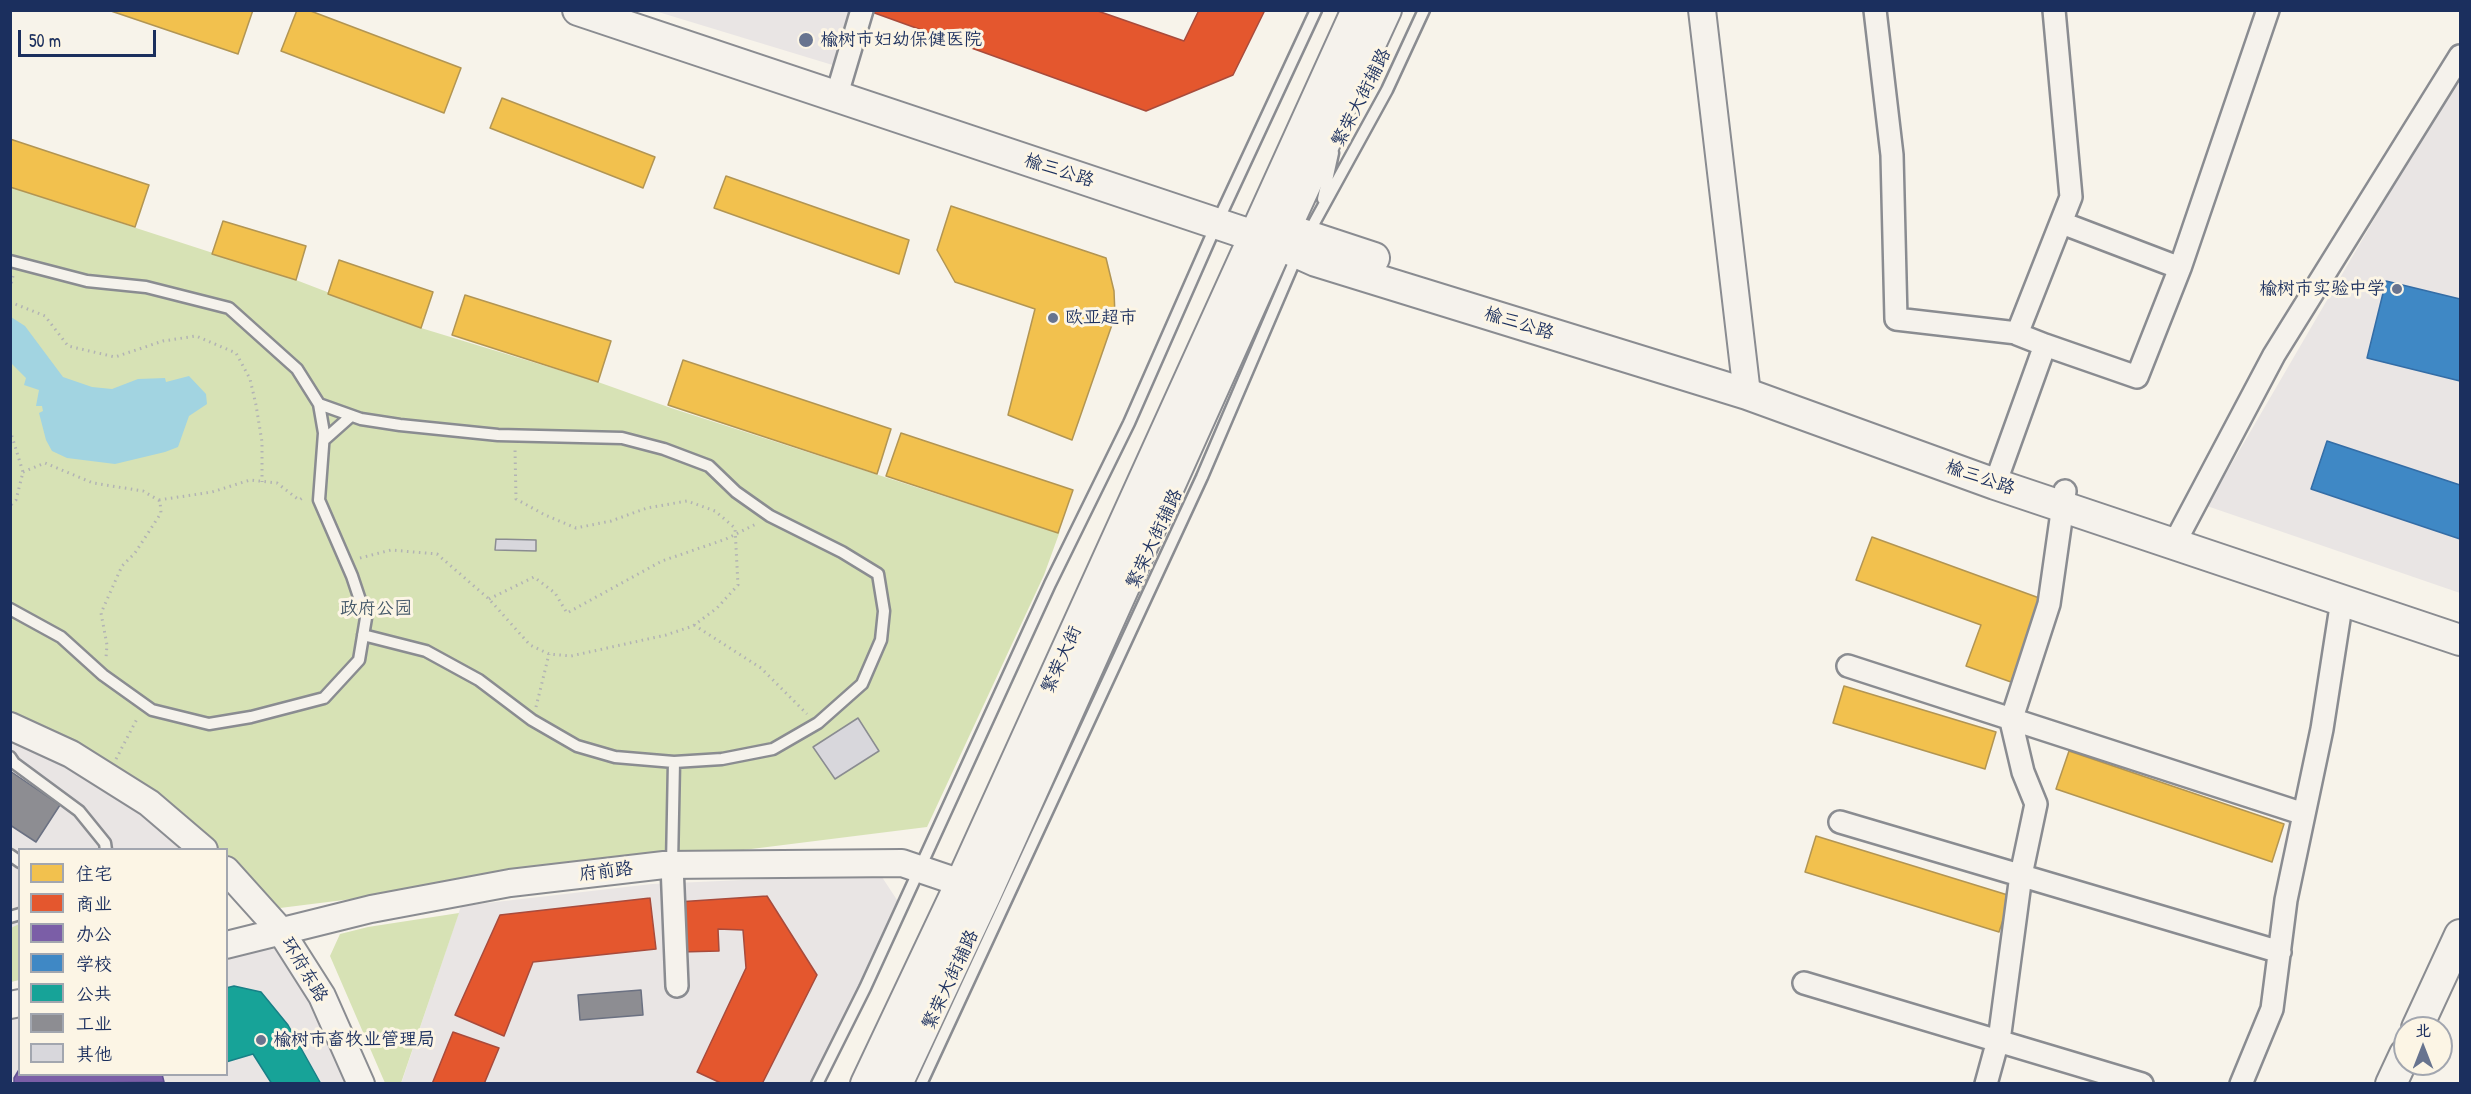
<!DOCTYPE html>
<html>
<head>
<meta charset="utf-8">
<style>
	body { margin:0 }
	#map { position:relative; width:2471px; height:1094px; overflow:hidden; background:#f7f3ea; font-family:"Patrick Hand","LXGW WenKai TC",sans-serif }
	canvas { display:block }
	.frame { position:absolute; inset:0; border:12px solid #1b2f5e; pointer-events:none }
	.legend { position:absolute; left:18px; top:848px; width:210px; height:228px; box-sizing:border-box; background:#fcf5e5; border:2px solid #a2a6af; margin:0; padding:8px 10px; list-style:none; font-size:18px; color:#1b2f5e }
	.legend li { display:flex; align-items:center; gap:12px; height:30px }
	.legend b { width:30px; border:2px solid #a2a6af }
	.north { position:absolute; left:2393px; top:1016px; width:60px; height:60px; box-sizing:border-box; background:#fcf5e5; border:2px solid #a2a6af; border-radius:50%; rotate:0deg; font-size:16px; font-weight:700; line-height:24px; text-align:center; color:#1b2f5e }
	.north::after { content:''; display:block; margin:auto; width:21px; height:27px; background:#68748f; clip-path:polygon(50% 0,100% 100%,50% 72%,0 100%) }
	.scale { position:absolute; left:18px; top:30px; width:138px; height:27px; box-sizing:border-box; border:3px solid #1b2f5e; border-top:0; padding-left:8px; font-size:18px; line-height:21px; white-space:nowrap; color:#1b2f5e; -webkit-text-stroke:4px #fcf5e5; paint-order:stroke }
</style>
</head>
<body>
<div id="map">
<canvas width="2471" height="1094"></canvas>
<div class="frame"></div>
<ul class="legend">
<li><b style="height:16px;background:#f2c14e"></b>住宅</li>
<li><b style="height:16px;background:#e4572e"></b>商业</li>
<li><b style="height:16px;background:#7b5ea7"></b>办公</li>
<li><b style="height:16px;background:#3f88c5"></b>学校</li>
<li><b style="height:16px;background:#17a398"></b>公共</li>
<li><b style="height:16px;background:#8d8d92"></b>工业</li>
<li><b style="height:16px;background:#d8d7dc"></b>其他</li>
</ul>
<div class="north">北</div>
<div class="scale">50 m</div>
</div>
<script>
const g = document.querySelector('canvas').getContext('2d');
g.lineJoin = 'round';
function fill(path, color) { g.fillStyle = color; g.fill(path, 'evenodd'); }
const poly = rows => new Path2D(rows.map(r => 'M' + r).join(''));
function stroke(path, color, width, dash) { g.strokeStyle = color; g.lineWidth = width; g.lineCap = dash ? 'butt' : 'round'; g.setLineDash(dash || []); g.stroke(path); }
function write(font, color, halo, rows, align = 'center') {
  g.font = font + ' "Patrick Hand","LXGW WenKai TC",sans-serif'; g.lineWidth = 6; g.setLineDash([]); g.textBaseline = 'middle'; g.strokeStyle = halo; g.fillStyle = color; for (const [text, x, y, turn = 0] of rows) {
    g.save(); g.translate(x, y); g.rotate((+turn || 0) * Math.PI / 180); g.textAlign = isNaN(turn) ? turn : align; if (halo) g.strokeText(text, 0, 0); g.fillText(text, 0, 0); g.restore();
  }
}
fill(poly([
	[655,11,869,11,849,70],
	[2460,72,2460,593,2207,506],
	[10,728,203,849,20,850,19,980,11,982],
	[880,874,899,903,811,1083,401,1084,461,906,652,884],
	[280,930,360,1084,11,1084,11,1004,19,1001,20,1074,226,1074,227,945]
]), '#e9e5e4');
fill(poly([
	[10,187,296,280,421,328,598,382,671,408,1058,533,1060,531,1044,575,927,827,264,910,227,870,226,850,203,849,11,728],
	[459,913,401,1083,385,1083,330,956,340,934,368,927],
	[19,924,19,980,11,982,11,928]
]), '#d7e2b5');
fill(poly([
	[11,317,25,326,63,377,92,387,112,389,138,379,165,378,166,382,189,376,206,394,207,404,189,416,178,447,165,452,115,464,67,458,52,451,46,440,39,413,43,411,42,406,36,406,39,390,24,385,26,378,11,363]
]), '#a2d4e1');
const homes = poly([
	[108,10,253,10,238,54,108,10],
	[297,10,308,10,461,68,444,113,281,51,297,10],
	[502,98,655,157,643,188,490,128,502,98],
	[10,139,149,185,135,227,10,187,10,139],
	[726,176,909,240,899,274,714,208,726,176],
	[951,206,1106,258,1114,291,1115,316,1072,440,1008,415,1035,309,955,282,937,250,951,206],
	[223,221,306,246,296,280,212,254,223,221],
	[339,260,433,292,421,328,328,294,339,260],
	[465,295,611,341,598,382,452,335,465,295],
	[683,360,891,429,877,474,668,405,683,360],
	[901,433,1073,490,1058,533,886,476,901,433],
	[1872,537,2042,599,2011,682,1966,666,1981,625,1856,580,1872,537],
	[1844,686,1996,732,1985,769,1833,723,1844,686],
	[2069,751,2284,824,2272,862,2056,789,2069,751],
	[1816,836,2011,896,1999,932,1805,872,1816,836]
]);
fill(homes, '#f2c14e');
stroke(homes, '#b29553', 1.5);
const shops = poly([
	[1095,10,1184,41,1199,10,1265,10,1233,75,1146,111,869,11,1095,10],
	[767,896,817,975,762,1084,723,1084,697,1072,746,968,743,930,718,929,719,951,680,952,677,902,767,896],
	[650,898,656,949,533,962,504,1036,455,1015,500,915,650,898],
	[453,1032,499,1048,484,1084,432,1084,453,1032]
]);
fill(shops, '#e4572e');
stroke(shops, '#a84b3c', 1.5);
const offices = poly([
	[20,1068,20,1074,162,1074,164,1082,14,1084,14,1078,20,1068]
]);
fill(offices, '#7b5ea7');
stroke(offices, '#5e5091', 1.5);
const schools = poly([
	[2386,281,2460,299,2460,381,2367,358,2386,281],
	[2327,441,2460,485,2460,539,2311,489,2327,441]
]);
fill(schools, '#3f88c5');
stroke(schools, '#346da6', 1.5);
const public = poly([
	[234,986,261,992,288,1025,321,1084,272,1084,253,1054,226,1062,226,988,234,986]
]);
fill(public, '#17a398');
stroke(public, '#188087', 1.5);
const industry = poly([
	[10,771,60,805,36,842,10,825,10,771],
	[641,990,643,1015,580,1020,578,995,641,990]
]);
fill(industry, '#8d8d92');
stroke(industry, '#6b7182', 1.5);
const building = poly([
	[496,539,536,540,536,551,495,550,496,539],
	[858,718,879,751,835,779,813,747,858,718]
]);
fill(building, '#d8d7dc');
stroke(building, '#8a8c91', 1.5);
const service = poly([
	[1323,199,1333,153],
	[1308,234,1387,90,1424,10],
	[10,261,87,281,146,287,229,308,297,369,319,404,324,433,319,500,352,576,366,618,359,660,324,698,251,717,209,724,152,710,103,675,61,637,10,609],
	[319,404,361,419,400,425,498,435,622,438,664,449,709,466,736,492,770,516,842,552,878,574,884,611,881,640,862,684,818,723,773,749,722,759,674,762,615,757,577,746,532,720,479,680,426,651,363,635],
	[324,440,351,416],
	[10,757,14,763,79,811,105,843,106,850],
	[10,855,20,862],
	[672,865,674,762],
	[10,917,20,914],
	[817,1084,865,988,1050,584,1129,423,1217,223,1316,10],
	[921,1084,1202,477,1298,253]
]);
const minor = poly([
	[1875,10,1892,155,1896,319,2017,333],
	[840,84,862,10],
	[2180,268,2268,10],
	[2045,345,2137,377,2180,268,2062,223],
	[1995,484,2045,345,2017,334,2071,197,2054,10],
	[2174,544,2274,355,2460,56],
	[1848,666,2304,814],
	[1840,822,2280,952],
	[672,865,677,986],
	[1804,983,2142,1084],
	[1986,1084,2000,1033,2021,875,2036,804,2023,772,2011,721,2049,604,2065,491],
	[2241,1084,2272,1009,2286,900,2322,729,2342,600]
]);
const tertiary = poly([
	[1702,10,1747,394],
	[10,726,71,754,149,803,204,850],
	[226,870,280,930,322,996,361,1084],
	[226,945,371,909,510,883,664,865,902,863,961,883,978,891],
	[10,1005,20,1003]
]);
const secondary = poly([
	[578,10,1278,244,1316,261,1747,394,1995,484,2460,640],
	[1283,228,1374,258],
	[2417,1028,2460,935],
	[866,1084,961,883,1357,10],
	[897,1084,985,896,1278,244,1386,10],
	[2391,1084,2405,1054]
]);
stroke(service, '#8a8c91', 15);
stroke(minor, '#8a8c91', 26);
stroke(tertiary, '#8a8c91', 30);
stroke(secondary, '#8a8c91', 34);
stroke(poly([
	[10,289,13,276],
	[10,302,45,316,68,346,115,357,163,341,196,336,236,353,250,379,256,405,262,442,262,482],
	[10,430,23,472,16,500,10,506],
	[23,472,45,463,93,483,143,491,160,501,161,513,135,553,122,566,101,613,107,645,106,658],
	[159,500,212,492,250,480,277,483,299,500,304,497],
	[360,558,391,550,437,554,489,599,530,645,549,654,571,656,666,635,693,626,717,608,738,585,735,528,715,511,687,501,647,508,611,521,576,528,545,515,516,499,515,449],
	[489,599,534,577,555,593,567,613,662,561,726,539,756,524],
	[694,625,761,668,807,714],
	[536,707,549,654],
	[116,759,138,717]
]), '#b2b3b4', 3, [1.5, 4.5]);
stroke(service, '#f5f2ec', 10);
stroke(minor, '#f5f2ec', 21);
stroke(tertiary, '#f5f2ec', 26);
stroke(secondary, '#f5f2ec', 30);
for (const [x, y, r, color] of [
	[806,40,8,"#68748f"],
	[2397,289,6,"#68748f"],
	[1053,318,6,"#68748f"],
	[261,1040,6,"#68748f"]
]) { const dot = new Path2D(); dot.arc(x, y, r, 0, 2 * Math.PI); g.fillStyle = color; g.fill(dot); stroke(dot, '#fcf5e5', 2); }
write('18px', '#1b2f5e', '#fcf5e5', [
	["榆树市妇幼保健医院",820,40],
	["榆树市实验中学",2385,289,"right"],
	["欧亚超市",1065,318],
	["榆树市畜牧业管理局",273,1040]
], 'left');
write('18px', '#1b2f5e', '#fcf5e5', [
	["繁荣大街辅路",1362,98,-63],
	["榆三公路",1059,171,18],
	["榆三公路",1519,324,17],
	["榆三公路",1980,478,19],
	["繁荣大街辅路",1155,539,-65],
	["繁荣大街",1062,660,-66],
	["府前路",606,872,-7],
	["环府东路",304,970,59],
	["繁荣大街辅路",951,980,-65]
]);
write('18px', '#445869', '#fcf5e5', [
	["政府公园",376,609]
]);
</script>
</body>
</html>
